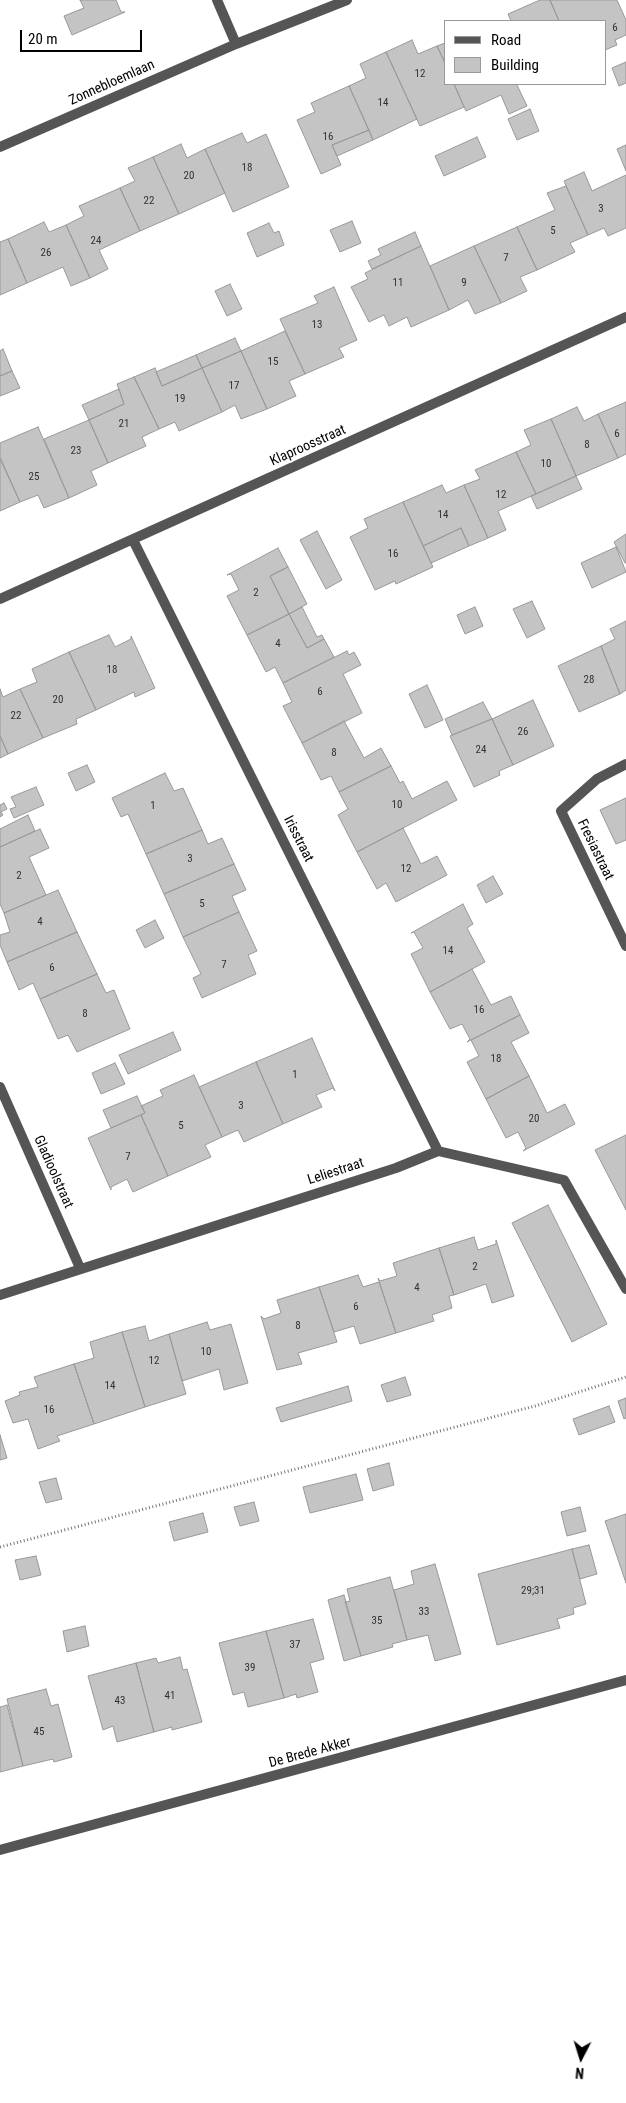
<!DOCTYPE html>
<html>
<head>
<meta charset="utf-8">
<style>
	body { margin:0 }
	#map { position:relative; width:626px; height:2103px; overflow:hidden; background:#fff; font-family:"Roboto Condensed",sans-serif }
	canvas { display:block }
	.legend { position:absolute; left:444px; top:20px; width:162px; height:65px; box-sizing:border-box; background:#fff; border:1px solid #999; margin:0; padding:6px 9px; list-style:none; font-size:15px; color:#000 }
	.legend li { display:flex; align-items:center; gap:10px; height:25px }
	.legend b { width:25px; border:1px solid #999 }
	.north { position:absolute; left:556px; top:2033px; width:50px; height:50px; -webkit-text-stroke:4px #fff; paint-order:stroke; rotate:185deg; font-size:14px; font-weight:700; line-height:20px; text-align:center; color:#000 }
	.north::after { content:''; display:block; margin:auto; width:18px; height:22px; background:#000; clip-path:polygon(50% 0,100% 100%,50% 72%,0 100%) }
	.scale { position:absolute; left:20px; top:30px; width:122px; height:22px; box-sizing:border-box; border:2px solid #000; border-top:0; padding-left:6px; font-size:15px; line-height:18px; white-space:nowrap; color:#000; -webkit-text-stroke:4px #fff; paint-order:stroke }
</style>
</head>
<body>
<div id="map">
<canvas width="626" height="2103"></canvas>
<ul class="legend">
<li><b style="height:6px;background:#555"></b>Road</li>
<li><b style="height:14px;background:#c4c4c4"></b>Building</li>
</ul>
<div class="north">N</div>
<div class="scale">20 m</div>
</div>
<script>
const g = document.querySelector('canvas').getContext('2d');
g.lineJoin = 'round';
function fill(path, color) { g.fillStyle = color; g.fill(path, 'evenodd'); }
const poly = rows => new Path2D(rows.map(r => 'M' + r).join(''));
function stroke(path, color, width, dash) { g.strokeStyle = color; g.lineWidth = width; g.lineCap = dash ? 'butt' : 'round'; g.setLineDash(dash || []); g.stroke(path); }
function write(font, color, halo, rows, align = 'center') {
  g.font = font + ' "Roboto Condensed",sans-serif'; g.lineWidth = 4; g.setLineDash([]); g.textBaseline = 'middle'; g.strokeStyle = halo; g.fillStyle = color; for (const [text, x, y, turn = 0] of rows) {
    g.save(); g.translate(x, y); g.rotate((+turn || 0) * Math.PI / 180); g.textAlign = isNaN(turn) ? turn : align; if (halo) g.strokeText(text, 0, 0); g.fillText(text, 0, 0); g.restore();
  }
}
const building = poly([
	[80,0,116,0,121,12,125,12,72,35,64,16,84,8,80,0],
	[540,0,550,0,559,21,511,21,508,14,540,0],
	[550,0,617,0,626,20,626,35,615,40,617,45,605,50,605,21,559,21,550,0],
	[412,40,418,54,437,46,445,63,445,84,454,84,464,107,420,126,386,52,412,40],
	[445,43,445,63,437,46,445,43],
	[386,52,417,119,373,140,349,86,366,78,360,64,386,52],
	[626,62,626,83,619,86,612,68,626,62],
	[454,84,520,84,517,85,527,106,509,114,501,95,466,111,454,84],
	[349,86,369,130,332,145,341,165,321,174,297,120,315,112,311,103,349,86],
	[530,109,539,131,517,140,508,119,530,109],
	[369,130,373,140,337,156,332,145,369,130],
	[242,133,247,143,266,134,289,187,233,212,205,149,242,133],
	[477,137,486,157,444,176,435,156,477,137],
	[181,144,187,158,205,149,225,193,179,214,153,157,181,144],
	[626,145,626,171,617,149,626,145],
	[153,157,179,214,140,231,120,188,135,181,128,168,153,157],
	[584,172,592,191,626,175,626,228,608,236,604,228,588,235,564,181,584,172],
	[566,186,588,235,570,243,575,252,537,270,517,227,555,210,547,193,566,186],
	[120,188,140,231,99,250,108,269,90,278,66,225,84,216,79,206,120,188],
	[352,221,361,243,340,252,330,230,352,221],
	[44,222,49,232,66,225,90,278,71,286,63,267,27,283,8,239,44,222],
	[269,223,274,233,279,231,284,245,257,257,247,233,269,223],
	[517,227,537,270,520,277,527,291,501,303,474,246,517,227],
	[415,232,421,246,372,269,368,261,381,255,378,249,415,232],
	[8,239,27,283,0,295,0,242,8,239],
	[421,246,449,310,411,327,407,317,389,326,384,315,369,322,351,287,368,279,365,273,421,246],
	[474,246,501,303,475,314,468,300,449,310,430,266,474,246],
	[230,284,242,309,227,316,215,291,230,284],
	[334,287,357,340,339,348,344,357,305,374,280,319,318,303,314,296,334,287],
	[285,331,305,374,289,381,296,396,267,409,241,351,285,331],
	[235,338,241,351,202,368,196,355,235,338],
	[3,349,12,371,0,376,0,351,3,349],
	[241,351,267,409,241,419,235,405,222,412,202,368,241,351],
	[196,355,202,368,162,386,156,372,196,355],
	[155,368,162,386,202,368,222,412,179,431,175,422,159,429,134,377,155,368],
	[12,371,20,388,0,396,0,376,12,371],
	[134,377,159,429,142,437,146,446,108,463,89,420,124,404,117,384,134,377],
	[119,389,124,404,89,420,82,405,119,389],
	[626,402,626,454,618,458,598,414,626,402],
	[577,407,584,421,598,414,618,458,576,476,551,419,577,407],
	[551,419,576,476,536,494,516,452,531,445,524,430,551,419],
	[89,420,108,463,91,471,97,485,69,498,44,439,89,420],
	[38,427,69,498,44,508,38,495,20,502,0,457,0,443,38,427],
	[516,452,536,494,498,511,506,530,488,538,464,485,480,479,475,470,516,452],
	[0,459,20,502,0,511,0,459],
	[576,476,582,489,537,509,531,496,576,476],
	[442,485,446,493,464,485,488,538,469,546,461,528,423,546,403,502,442,485],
	[403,502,433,567,396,584,395,581,375,590,350,537,368,528,364,519,403,502],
	[461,528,469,546,431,563,423,546,461,528],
	[317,531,342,580,326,589,300,540,317,531],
	[626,534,626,563,625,563,614,542,626,534],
	[616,547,626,572,592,588,581,563,616,547],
	[278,548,288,567,270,576,289,614,247,635,227,596,239,590,231,574,227,575,278,548],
	[288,567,307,604,289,614,270,576,288,567],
	[532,601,545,629,527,638,513,609,532,601],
	[302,607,317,637,322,635,324,639,307,648,289,614,302,607],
	[475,607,483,626,465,634,457,615,475,607],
	[289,614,307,648,324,639,334,657,283,683,275,667,266,672,247,635,289,614],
	[626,621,626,690,620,694,601,646,615,639,610,629,626,621],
	[109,635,115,647,131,639,131,636,155,688,135,697,134,692,96,710,69,652,109,635],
	[601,646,620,694,579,712,558,666,601,646],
	[347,651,349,655,354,652,361,665,343,674,362,713,302,743,283,706,292,702,283,683,347,651],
	[69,652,96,710,76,719,77,724,43,738,20,689,37,682,32,669,69,652],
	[427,685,443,720,425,728,409,694,427,685],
	[0,689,3,697,20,689,43,738,8,754,0,736,0,689],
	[533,700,554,746,513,765,492,719,533,700],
	[483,702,492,719,452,735,445,719,483,702],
	[492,719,513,765,499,771,500,775,474,787,450,736,492,719],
	[344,721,364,758,381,748,391,766,339,792,331,776,321,780,302,743,344,721],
	[0,736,8,754,0,758,0,736],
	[87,765,95,782,76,791,68,773,87,765],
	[391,766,400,783,403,781,412,799,447,781,457,800,357,852,338,815,348,809,339,792,391,766],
	[165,773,174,791,183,788,202,830,146,854,128,814,121,817,112,798,165,773],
	[36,787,44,805,14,818,10,809,16,807,11,797,36,787],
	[626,798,626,840,616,844,600,810,626,798],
	[4,803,7,809,1,812,3,815,0,817,0,805,4,803],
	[28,815,35,831,0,847,0,829,28,815],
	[403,828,421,864,437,856,447,875,396,902,386,883,377,889,357,852,403,828],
	[40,829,49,848,29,857,46,895,4,913,0,904,0,847,40,829],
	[202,830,208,844,222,838,234,864,164,894,146,854,202,830],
	[234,864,246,890,232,896,239,912,183,937,164,894,234,864],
	[493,876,503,894,486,903,477,885,493,876],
	[58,890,77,932,7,962,0,945,0,935,10,932,4,913,58,890],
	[463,904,473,924,467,928,485,962,430,992,411,954,423,948,414,932,411,933,463,904],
	[239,912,257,951,248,955,256,974,202,998,193,978,201,974,183,937,239,912],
	[155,920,164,938,145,948,136,930,155,920],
	[77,932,97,974,40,999,33,983,19,990,7,962,77,932],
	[472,969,491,1005,511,996,520,1015,467,1042,470,1039,462,1024,450,1029,430,992,472,969],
	[97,974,106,993,114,990,130,1029,77,1052,68,1035,58,1039,40,999,97,974],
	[520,1015,529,1033,511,1042,529,1076,486,1099,467,1062,479,1056,471,1040,520,1015],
	[173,1032,181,1050,128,1074,119,1055,173,1032],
	[312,1038,335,1091,333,1088,316,1095,322,1107,283,1124,256,1062,312,1038],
	[256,1062,283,1124,244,1142,238,1130,222,1137,199,1087,256,1062],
	[115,1063,125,1084,101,1094,92,1073,115,1063],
	[194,1075,222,1137,205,1145,211,1157,168,1176,141,1115,145,1113,141,1106,163,1096,160,1090,194,1075],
	[529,1076,547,1113,565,1104,575,1124,523,1151,526,1148,518,1132,506,1138,486,1099,529,1076],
	[137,1096,145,1113,111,1128,103,1110,137,1096],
	[141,1115,168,1176,133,1192,127,1179,111,1187,111,1190,88,1138,141,1115],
	[626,1135,626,1210,595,1150,626,1135],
	[548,1205,607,1324,572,1342,512,1223,548,1205],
	[474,1237,478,1250,496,1244,496,1240,514,1296,492,1303,486,1284,454,1295,439,1248,474,1237],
	[439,1248,454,1295,449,1296,452,1308,432,1315,434,1321,396,1333,378,1278,380,1281,397,1276,393,1263,439,1248],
	[358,1275,363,1287,379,1282,396,1333,360,1344,354,1326,334,1332,319,1287,358,1275],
	[319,1287,337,1342,298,1353,302,1364,277,1370,261,1316,264,1319,281,1313,277,1300,319,1287],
	[207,1322,210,1330,231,1324,248,1383,224,1390,219,1369,182,1381,169,1334,207,1322],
	[145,1326,149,1341,169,1334,186,1394,145,1407,122,1332,145,1326],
	[122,1332,145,1407,94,1424,74,1364,94,1358,90,1342,122,1332],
	[74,1364,94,1424,57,1436,60,1441,38,1449,28,1419,13,1423,5,1401,20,1395,19,1392,38,1387,34,1377,74,1364],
	[405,1377,411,1395,387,1402,381,1385,405,1377],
	[348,1386,352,1401,281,1422,276,1408,348,1386],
	[626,1398,626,1418,624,1419,618,1401,626,1398],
	[609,1406,615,1422,579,1435,573,1419,609,1406],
	[0,1435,7,1458,0,1460,0,1435],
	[389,1463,394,1485,373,1491,367,1469,389,1463],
	[356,1474,363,1500,310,1513,303,1487,356,1474],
	[56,1478,62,1499,46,1503,39,1482,56,1478],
	[254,1502,259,1521,240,1526,234,1507,254,1502],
	[580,1507,586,1531,567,1536,561,1512,580,1507],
	[203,1513,208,1532,174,1541,169,1522,203,1513],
	[626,1514,626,1583,605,1521,626,1514],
	[589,1545,597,1574,580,1579,572,1549,589,1545],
	[572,1549,586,1604,573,1608,574,1614,557,1619,560,1628,497,1645,478,1574,572,1549],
	[36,1556,41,1575,20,1580,15,1560,36,1556],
	[435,1564,461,1654,435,1661,428,1635,407,1640,394,1590,414,1584,411,1571,435,1564],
	[390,1577,407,1640,392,1644,393,1647,361,1656,345,1602,350,1601,347,1589,390,1577],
	[344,1595,361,1656,344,1661,328,1600,344,1595],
	[313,1619,324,1659,310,1663,318,1692,297,1698,296,1694,284,1698,266,1631,313,1619],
	[85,1626,89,1646,67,1652,63,1631,85,1626],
	[266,1631,284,1698,248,1707,244,1692,233,1695,219,1643,266,1631],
	[180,1657,183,1670,187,1669,202,1722,172,1730,172,1727,154,1732,136,1663,156,1658,158,1663,180,1657],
	[136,1663,154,1732,117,1742,113,1726,103,1730,88,1676,136,1663],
	[46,1689,51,1706,58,1704,72,1757,54,1762,53,1759,23,1766,7,1699,46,1689],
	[7,1705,23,1766,0,1772,0,1707,7,1705]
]);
fill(building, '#c4c4c4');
stroke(building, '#999', 1);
stroke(poly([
	[0,1547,535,1406,626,1377]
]), '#777', 3, [1, 2.5]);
stroke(poly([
	[217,0,236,44],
	[0,147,236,44,347,0],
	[133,540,438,1151],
	[0,599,626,317],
	[626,764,597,779,561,811,626,946],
	[0,1087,80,1268],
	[0,1295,396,1168,438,1151,564,1180,626,1289],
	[0,1850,626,1680]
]), '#555', 10);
write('11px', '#313131', null, [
	["6",615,28],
	["12",420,74],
	["14",383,103],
	["16",328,137],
	["18",247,168],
	["20",189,176],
	["22",149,201],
	["3",601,209],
	["5",553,231],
	["24",96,241],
	["26",46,253],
	["7",506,258],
	["11",398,283],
	["9",464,283],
	["13",317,325],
	["15",273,362],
	["17",234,386],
	["19",180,399],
	["21",124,424],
	["6",617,434],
	["8",587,445],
	["23",76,451],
	["10",546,464],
	["25",34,477],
	["12",501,495],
	["14",443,515],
	["16",393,554],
	["2",256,593],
	["4",278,644],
	["18",112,670],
	["28",589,680],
	["6",320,692],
	["20",58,700],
	["22",16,716],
	["26",523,732],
	["24",481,750],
	["8",334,753],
	["10",397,805],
	["1",153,806],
	["3",190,859],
	["12",406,869],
	["2",19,876],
	["5",202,904],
	["4",40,922],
	["14",448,951],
	["7",224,965],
	["6",52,968],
	["16",479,1010],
	["8",85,1014],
	["18",496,1059],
	["1",295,1075],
	["3",241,1106],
	["20",534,1119],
	["5",181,1126],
	["7",128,1157],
	["2",475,1267],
	["4",417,1288],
	["6",356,1307],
	["8",298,1326],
	["10",206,1352],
	["12",154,1361],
	["14",110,1386],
	["16",49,1410],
	["29;31",533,1591],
	["33",424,1612],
	["35",377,1621],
	["37",295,1645],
	["39",250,1668],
	["41",170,1696],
	["43",120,1701],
	["45",39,1732]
]);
write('14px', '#000', '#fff', [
	["Zonnebloemlaan",112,83,-24],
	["Klaproosstraat",308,446,-24],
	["Irisstraat",298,839,63],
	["Fresiastraat",595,850,64],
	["Gladioolstraat",53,1172,66],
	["Leliestraat",336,1172,-18],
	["De Brede Akker",310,1753,-15]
]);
</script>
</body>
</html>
